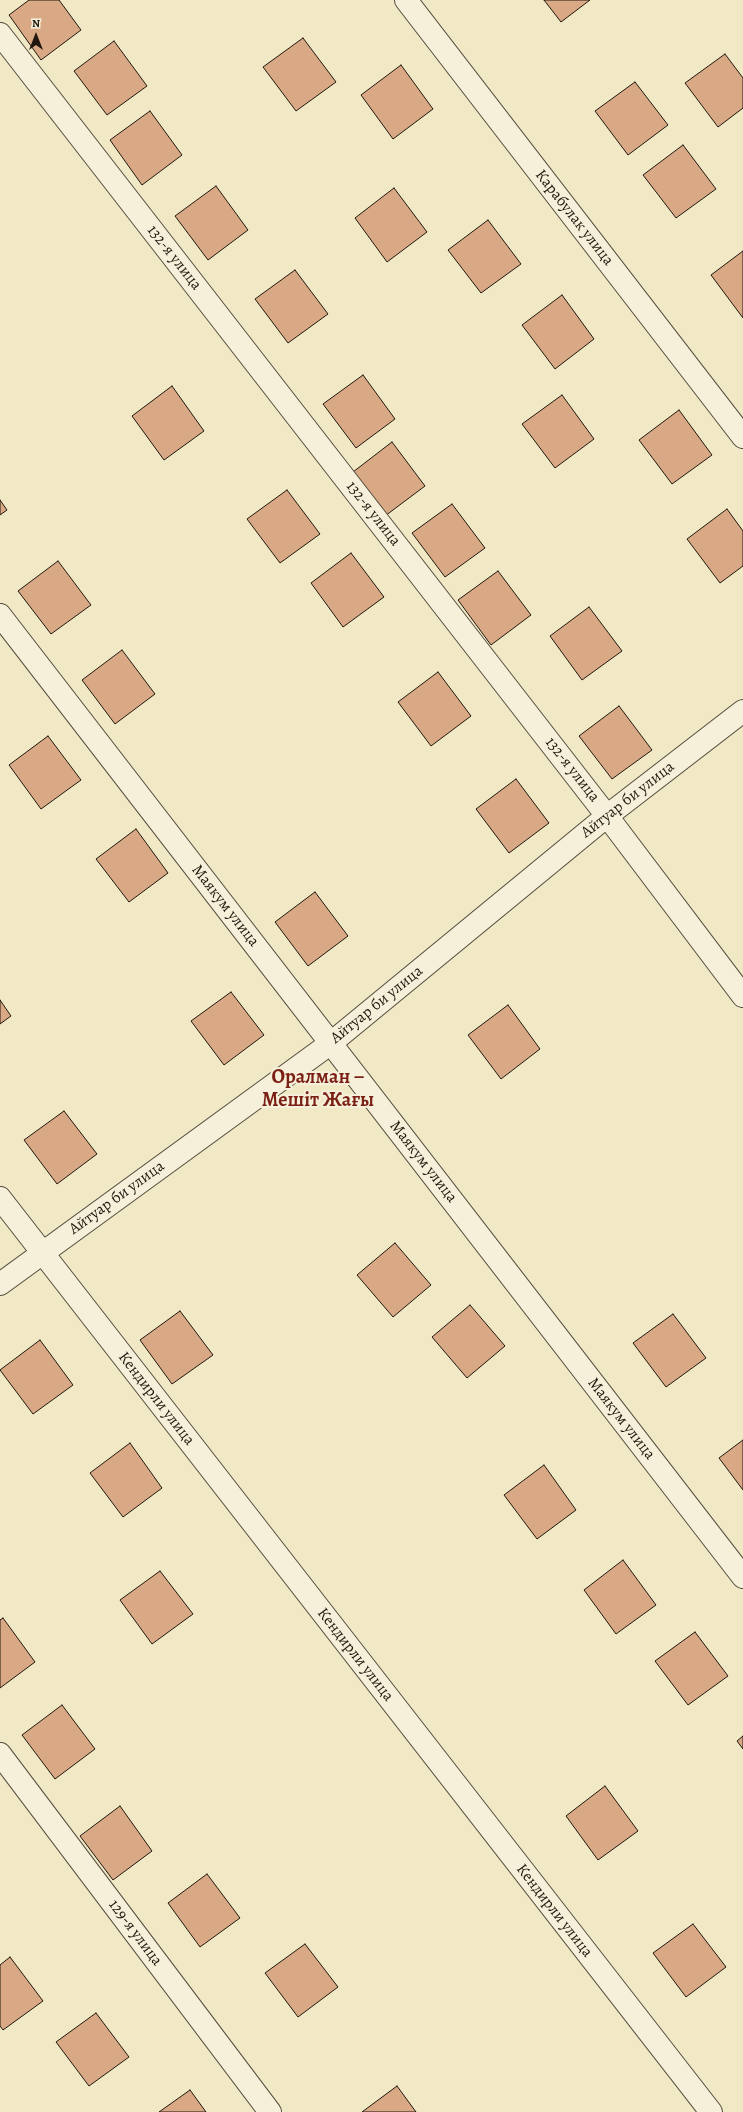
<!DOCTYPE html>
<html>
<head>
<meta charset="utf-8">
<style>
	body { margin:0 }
	#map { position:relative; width:743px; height:2112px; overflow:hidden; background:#f1e8c6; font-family:Alegreya,serif }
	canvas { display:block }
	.north { position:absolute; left:16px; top:16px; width:40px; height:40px; -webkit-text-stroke:3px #f6f0da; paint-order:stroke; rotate:0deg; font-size:11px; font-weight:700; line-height:16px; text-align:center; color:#20180f }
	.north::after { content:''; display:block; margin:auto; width:14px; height:18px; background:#20180f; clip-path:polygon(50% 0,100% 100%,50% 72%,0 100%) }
</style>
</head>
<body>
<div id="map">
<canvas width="743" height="2112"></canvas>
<div class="north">N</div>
</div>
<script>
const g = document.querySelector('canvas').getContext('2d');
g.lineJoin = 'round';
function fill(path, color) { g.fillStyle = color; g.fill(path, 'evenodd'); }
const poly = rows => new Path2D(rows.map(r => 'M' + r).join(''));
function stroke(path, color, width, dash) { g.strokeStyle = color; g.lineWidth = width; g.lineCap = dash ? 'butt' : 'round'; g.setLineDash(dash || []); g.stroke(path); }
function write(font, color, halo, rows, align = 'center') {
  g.font = font + ' Alegreya,serif'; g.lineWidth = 4; g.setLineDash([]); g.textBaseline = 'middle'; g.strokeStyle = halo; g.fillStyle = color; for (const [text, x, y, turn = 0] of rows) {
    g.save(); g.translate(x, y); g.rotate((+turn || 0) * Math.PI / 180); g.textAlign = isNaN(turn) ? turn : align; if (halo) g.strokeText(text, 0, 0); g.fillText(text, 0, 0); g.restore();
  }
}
const building = poly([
	[29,0,59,0,81,30,41,60,9,15,29,0],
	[544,0,590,0,561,22,544,0],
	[303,38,336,82,296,111,263,67,303,38],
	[114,41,147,86,107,115,74,71,114,41],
	[725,54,743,78,743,108,718,127,685,83,725,54],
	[401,65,433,109,393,139,361,95,401,65],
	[635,82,668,125,628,155,595,111,635,82],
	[150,111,182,155,142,185,110,140,150,111],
	[683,145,716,189,676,218,643,175,683,145],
	[216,186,248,230,208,260,175,216,216,186],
	[394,188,427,232,387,262,355,218,394,188],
	[488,220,521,264,481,293,448,250,488,220],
	[743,251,743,318,711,275,743,251],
	[295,270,328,314,288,343,255,299,295,270],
	[562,295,594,339,555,369,522,325,562,295],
	[363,375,395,419,356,448,323,404,363,375],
	[172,386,204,431,164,460,132,416,172,386],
	[562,395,594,439,555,468,522,424,562,395],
	[679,410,712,455,672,484,639,440,679,410],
	[392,442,425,486,385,516,353,472,392,442],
	[287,490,320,534,280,563,247,519,287,490],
	[0,500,7,510,0,515,0,500],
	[452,504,485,548,445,577,412,533,452,504],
	[727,509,743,531,743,566,720,583,687,539,727,509],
	[351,553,384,597,343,627,311,583,351,553],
	[58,561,91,605,51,634,18,591,58,561],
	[498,571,531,615,491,645,458,600,498,571],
	[589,607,622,651,582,680,550,636,589,607],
	[122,650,155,694,115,724,82,680,122,650],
	[438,672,471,716,431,746,398,702,438,672],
	[619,706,652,750,612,779,579,736,619,706],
	[48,736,81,780,41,809,9,765,48,736],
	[516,779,549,823,509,853,476,809,516,779],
	[136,829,168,873,129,902,96,859,136,829],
	[315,892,348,936,308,966,275,922,315,892],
	[231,992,264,1035,224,1065,191,1021,231,992],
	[0,1000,11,1016,0,1024,0,1000],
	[508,1005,540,1049,501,1079,468,1035,508,1005],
	[64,1111,97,1154,57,1184,24,1140,64,1111],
	[395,1243,431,1285,393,1317,357,1275,395,1243],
	[470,1305,505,1346,467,1378,432,1337,470,1305],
	[180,1311,213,1355,172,1384,140,1340,180,1311],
	[673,1314,706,1358,666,1387,633,1343,673,1314],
	[40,1340,73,1385,33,1414,0,1370,40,1340],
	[743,1440,743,1490,719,1458,743,1440],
	[130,1443,162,1488,123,1517,90,1473,130,1443],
	[544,1465,576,1510,537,1539,504,1495,544,1465],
	[623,1560,656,1605,616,1634,584,1590,623,1560],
	[160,1571,193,1614,152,1644,120,1600,160,1571],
	[3,1618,35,1662,0,1688,0,1620,3,1618],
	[695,1632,728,1676,688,1705,655,1661,695,1632],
	[62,1705,95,1749,55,1779,22,1735,62,1705],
	[743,1736,743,1749,737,1741,743,1736],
	[605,1786,638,1831,598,1860,566,1816,605,1786],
	[120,1806,152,1851,113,1880,80,1836,120,1806],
	[207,1874,240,1918,200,1947,168,1903,207,1874],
	[693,1924,726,1967,686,1997,653,1953,693,1924],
	[305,1944,338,1987,298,2017,265,1973,305,1944],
	[10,1957,43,2001,3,2030,0,2026,0,1965,10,1957],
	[96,2013,129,2057,89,2086,56,2042,96,2013],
	[397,2086,416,2112,362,2112,397,2086],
	[190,2090,206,2112,159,2112,190,2090]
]);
fill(building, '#d9a884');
stroke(building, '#20180f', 1);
const street = poly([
	[406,0,743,437],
	[0,34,607,816,743,996],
	[0,615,743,1577],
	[0,1198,711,2112],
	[0,1284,331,1043,607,816,743,711],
	[0,1754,270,2112]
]);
stroke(street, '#544c3d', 24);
stroke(street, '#f6f0da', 22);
write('16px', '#20180f', '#f6f0da', [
	["Карабулак улица",574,218,52],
	["132-я улица",174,258,52],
	["132-я улица",373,514,52],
	["132-я улица",572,770,52],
	["Айтуар би улица",628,800,-38],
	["Маякум улица",225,906,52],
	["Айтуар би улица",377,1005,-39],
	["Маякум улица",423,1162,52],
	["Айтуар би улица",117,1198,-36],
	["Кендирли улица",156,1399,52],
	["Маякум улица",621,1419,52],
	["Кендирли улица",355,1655,52],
	["Кендирли улица",554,1911,52],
	["129-я улица",135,1933,53]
]);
write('bold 20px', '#7a1f14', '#f6f0da', [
	["Оралман –",318,1078],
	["Мешіт Жағы",318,1101]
]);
</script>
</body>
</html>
